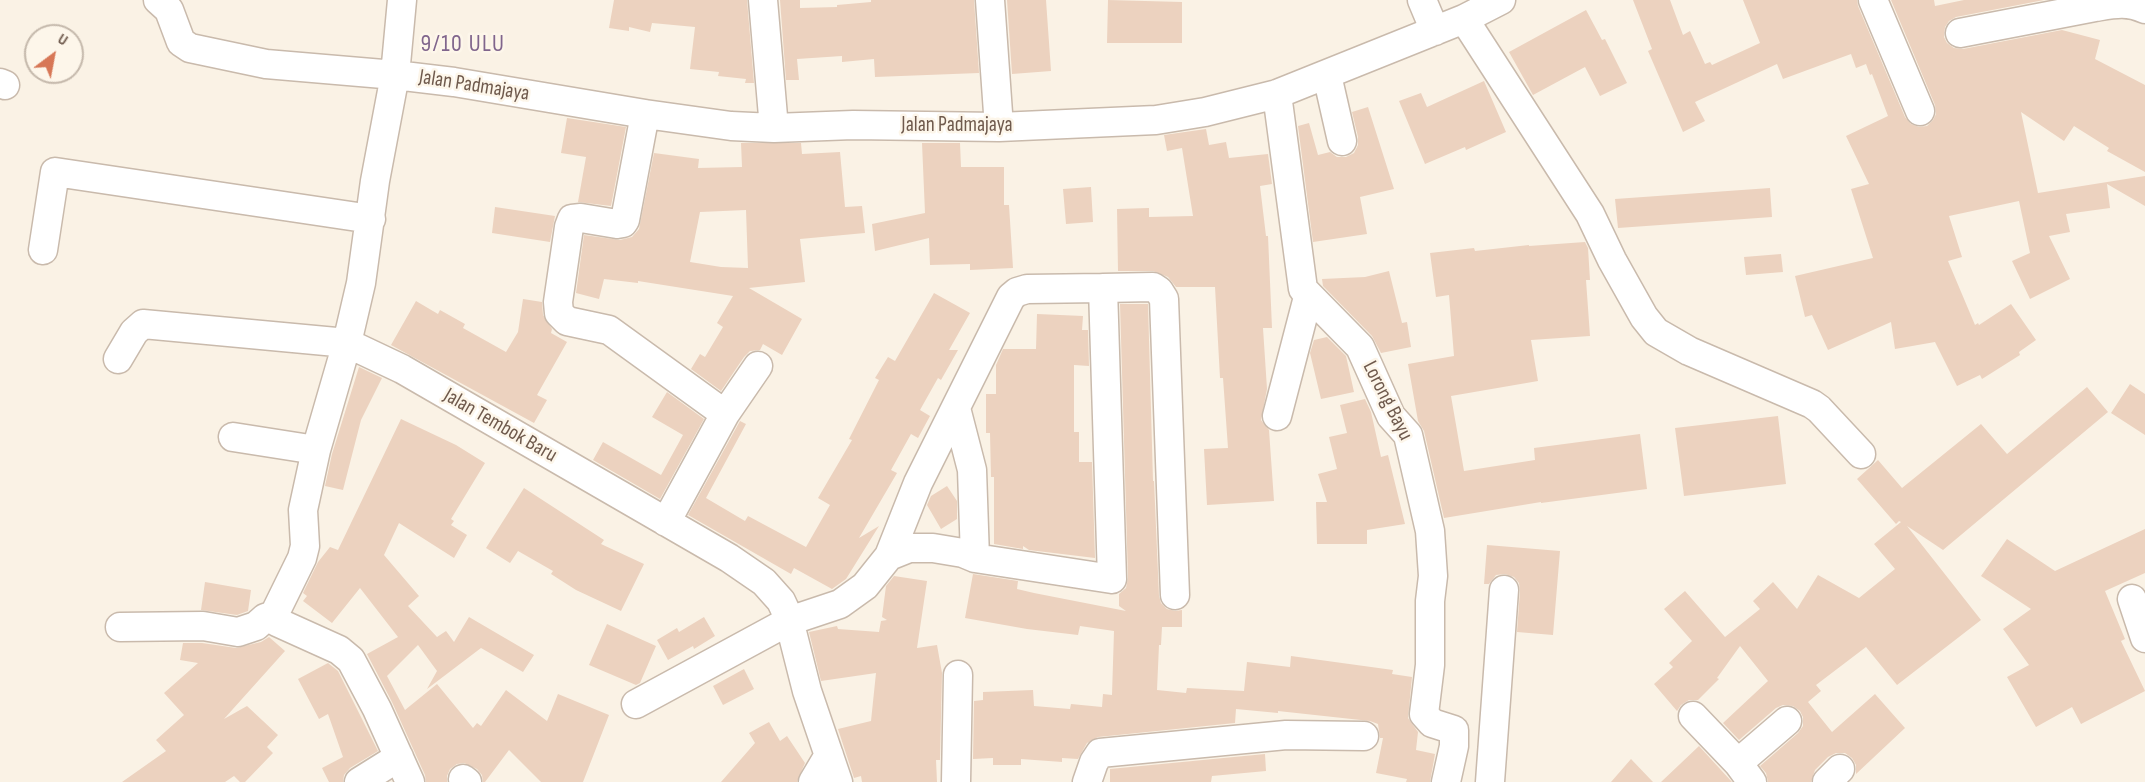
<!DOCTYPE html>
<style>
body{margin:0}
#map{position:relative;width:2145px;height:782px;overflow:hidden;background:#faf2e5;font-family:"Sofia Sans Condensed",sans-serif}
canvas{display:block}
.north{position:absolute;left:24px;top:24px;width:60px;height:60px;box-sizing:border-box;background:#fdf6ea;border:2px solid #c4b8ab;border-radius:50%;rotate:32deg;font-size:16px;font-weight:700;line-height:24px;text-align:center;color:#6f5a4d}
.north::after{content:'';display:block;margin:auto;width:21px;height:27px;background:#d77756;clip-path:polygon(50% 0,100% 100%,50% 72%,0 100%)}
</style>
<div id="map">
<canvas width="2145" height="782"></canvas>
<div class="north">U</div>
</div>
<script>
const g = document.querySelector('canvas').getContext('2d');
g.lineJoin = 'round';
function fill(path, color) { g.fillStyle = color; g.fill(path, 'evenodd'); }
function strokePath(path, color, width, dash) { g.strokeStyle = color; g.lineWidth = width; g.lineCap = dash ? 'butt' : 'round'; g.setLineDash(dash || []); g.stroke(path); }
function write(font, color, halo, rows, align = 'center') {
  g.font = font + ' "Sofia Sans Condensed",sans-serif'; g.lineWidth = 5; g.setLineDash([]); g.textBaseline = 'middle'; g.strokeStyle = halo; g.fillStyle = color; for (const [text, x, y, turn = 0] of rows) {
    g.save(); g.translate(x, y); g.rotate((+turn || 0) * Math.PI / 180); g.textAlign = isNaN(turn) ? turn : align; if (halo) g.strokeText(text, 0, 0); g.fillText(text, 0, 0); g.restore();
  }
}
fill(new Path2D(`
 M614 0H747L754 83H745L746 79 718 76 719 72 690 69 695 27 652 23 650 32 629 27V31L609 28Z
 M780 0H800V8L837 7V5L871 2V0H974L979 73 875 77 874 59 842 62V56L797 59 799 80H786Z
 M1007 0H1046L1051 71 1012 74Z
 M1108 0 1182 2V43H1107Z
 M1633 0H1670L1683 35 1690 31 1705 64 1710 62 1712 65 1760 43 1743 0H1857L1858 6 1905 117 1911 124 1919 127 1927 126 1933 120 1936 114 1935 105 1891 0H1934L1935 6 1964 0H2044L1956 17 1949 21 1945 27 1944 37 1947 43 1954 48 1963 49 2062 30 2100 40 2095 59 2145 85V172L2107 151 2109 148 2074 126 2064 141 2021 112 2038 193 2145 176V206L2107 184 2110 208 2066 214 2070 232 2049 236 2070 279 2030 299 2012 261 2030 253 2019 201 1949 216 1962 257 1948 261 1975 325 1978 323 1979 325 2011 304 2036 340 2019 352 2020 355 1982 379 1980 375 1957 386 1935 342 1895 349 1891 322 1828 350 1812 315 1805 317 1795 276 1873 258 1851 189 1869 184 1846 136 1888 116 1872 74 1870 75 1866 64 1856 68 1851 54 1783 79 1777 64 1695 102 1705 121 1683 132 1648 51 1652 49Z
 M1586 10 1602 40 1605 39 1627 83 1600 96 1585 67 1533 95 1509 52Z
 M1484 81 1506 132 1466 150 1465 147 1425 164 1399 101 1421 93 1427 107Z
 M1368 107 1394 189 1360 197 1367 234 1313 242 1298 126 1309 123 1318 155 1330 152 1337 157H1346L1354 153 1358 145V137L1352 112Z
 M567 118 626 127 611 206 578 202 586 157 561 153Z
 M1206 129 1209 145 1226 142 1229 158 1268 154 1272 184 1260 186 1266 236H1268L1272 328H1263L1267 389 1261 420 1269 430 1274 501 1207 505 1204 449 1228 448 1223 378H1220L1215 287H1176L1168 277 1153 271H1118L1117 209 1149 208V217L1193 216 1182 148 1167 151 1164 135Z
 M741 143H801L802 154 840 152 845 207 862 206 865 233 800 239 805 282 749 288 802 319 782 355 763 344 760 350 750 351 744 357 721 391 691 369 700 354 705 357 723 327 717 323 733 296 638 281V283L604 279 599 299 576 293 584 235 620 240 632 237 639 229 654 153 699 159 698 168 742 167ZM746 210 748 268 721 267 690 262 700 212Z
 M922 143H960L961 167H1004V205H1009L1013 268 970 270V264L930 265 929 238 875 251 872 224 925 213Z
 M1091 187 1093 222 1066 224 1063 189Z
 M1770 188 1772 217 1618 228 1615 199Z
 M495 207 555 216 550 242 492 233Z
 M1585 242 1588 248 1590 280H1586L1590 336 1531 340 1538 381 1451 396 1464 471 1535 460 1534 448 1640 434 1647 489 1541 503V502L1444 518 1424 431 1418 421 1408 364 1454 356 1449 295 1436 297 1430 253 1474 248 1475 251 1529 245V246Z
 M1781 254 1783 272 1746 275 1744 257Z
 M1389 271 1402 323 1407 322 1411 347 1381 353 1372 336 1323 286 1322 279 1365 277Z
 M934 293 970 313 949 350H958L941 380 938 378 920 410 930 416 918 438 911 434 891 470 897 473 859 538 879 526 846 579 832 589 794 568 791 574 688 515 740 421 746 424 706 498 745 521 748 516 806 547 830 505 818 498 852 440 849 439 879 380 875 378 888 357 895 361Z
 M523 299 542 302 543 315 552 329 551 333 567 342 537 395 547 400 534 423 391 345 416 301 438 314 440 310 465 324 463 328 506 352 518 332Z
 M1120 304H1148L1153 481H1154L1159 596 1161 603 1167 609 1175 611 1182 610V627H1162L1161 645H1159L1157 690 1186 693 1187 688 1244 691 1247 662 1290 667 1291 656 1393 670 1392 674 1412 677 1408 718 1418 732 1416 750 1435 754 1430 782H1406L1407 779 1376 773 1383 738H1380L1378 724 1370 721 1278 711V713L1236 709 1235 723 1098 737 1087 743 1078 759 1062 758V762L1021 759V765H993V758L973 759 974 701 983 700V692L1033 690 1034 706 1070 709 1071 704 1102 707 1103 694 1112 695 1114 631 1080 626 1078 635 1027 629 965 618 973 574 1018 581 1017 589 1034 593 1126 611 1119 606V594L1126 588 1128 578Z
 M1037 314 1083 316 1082 330H1088L1089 366 1074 365V432H1079V462H1092L1095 558 1029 550 1023 546V549L994 544V477H991L990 433H986V394H996V365L1003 349H1036Z
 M1327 337 1346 356 1354 392 1321 399 1310 353 1314 340Z
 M359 367 382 378 361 420 343 490 325 486 332 454Z
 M2130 384 2145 394V435L2111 413Z
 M2087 387 2108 412 1943 550 1907 526 1981 620 1897 685 1866 647 1816 685 1821 691 1808 702 1832 732 1875 694 1905 728 1856 774V765L1852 758 1845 753H1836L1828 757 1815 770 1811 782H1768L1766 773 1760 766 1798 733 1803 726V717L1800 711 1793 706 1783 705 1776 708 1739 740 1723 723 1768 681 1740 646 1717 678 1719 679 1698 700H1689L1681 705 1677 711 1654 684 1673 667 1669 663 1692 641 1664 609 1685 591 1725 637 1760 609 1753 601 1773 582 1797 609 1818 575 1859 598 1895 569 1874 544 1901 522 1899 521 1896 524 1857 479 1878 460 1902 488 1981 424 2007 454Z
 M667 392 704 419 660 499 593 460 603 442 661 475 683 435 652 417Z
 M1365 399 1371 412 1381 457 1388 455 1405 524 1367 530V544H1317L1316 502H1327L1318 474 1337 469 1329 437 1347 433 1340 405Z
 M1778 416 1786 484 1684 496 1675 428Z
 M401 419 456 445 485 463 451 519 454 521 451 525 467 535 454 558 399 523 384 555 419 596 408 606 437 637 446 631 454 642 469 617 534 655 523 672 481 648 427 689 437 671 418 645 387 676 405 710 437 684 473 728 477 723 481 726 506 690 547 721 558 694 609 715 583 782H541L509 750 485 782H483L482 775 477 769 464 763 457 764 450 769 447 776V782H426L425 775 392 702 367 654 398 637 360 588 332 623 303 601 307 596 303 593 318 562 330 547 338 550Z
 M947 486 957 501V519L941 529 927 505 931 496Z
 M524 488 604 540 601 544 644 564 621 611 576 590 551 574 553 571 518 551 510 563 486 548Z
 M2145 529V573L2105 591 2125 639 2121 641 2145 691 2081 724 2072 707 2036 727 2007 677 2029 665 2003 629 2031 609 1981 576 2007 539 2055 571Z
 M1487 545 1560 551 1553 635 1517 632 1520 591 1519 583 1514 577 1505 574 1496 575 1489 584H1484Z
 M894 576 927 581 917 648 937 645 942 673 940 760H936L937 782H862L861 776 854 778 838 729 871 721 876 673 821 681 809 632 837 626 838 629 879 632 881 621 887 620 882 617 886 586Z
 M205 582 251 590 248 611 237 615 201 610Z
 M704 617 715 636 694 649 693 646 668 660 657 640 677 628 679 632Z
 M607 624 656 646 640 683 636 685 589 665Z
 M269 637 285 651 224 719 247 706 278 735 267 747 273 753 245 782H240L234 776 225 782H122L166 751 156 740 184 715 164 693 198 663 180 660 183 643H202L236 648 261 642Z
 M328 663 338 671 378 751 350 768 344 775 343 782H329L322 768 343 757 328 714 319 719 298 679Z
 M744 669 754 689 723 705 713 686Z
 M769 722 780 741 787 736 805 763 797 782H721L755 743 749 733Z
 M1699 746 1732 782H1661Z
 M1265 754 1266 771 1212 776 1211 782H1110V769Z
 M1631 759 1653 782H1611Z`), '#ecd2bf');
const minor = new Path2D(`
 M158 0 169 10 181 42 190 48 266 64 395 75 454 82 645 114 731 126 774 128 853 125 999 127 1156 120 1205 112 1277 94 1464 19 1501 0
 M402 0 395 75 375 181 361 283 347 343 402 369 729 558 764 582 781 601 788 616 807 691 838 782
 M763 0 774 128
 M990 0 999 127
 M1422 0 1435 31
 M1873 0 1920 111
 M2095 7C2114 4 2127 1 2145 9
 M1464 19 1590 214 1612 260 1644 317 1656 332 1689 351 1812 404 1819 409 1861 454
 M1960 33 2095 7 2093 0
 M1327 75 1342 141
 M0 83 5 85
 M1277 94 1303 289 1360 347 1391 416 1408 435 1430 531 1433 576 1430 601V665L1424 714 1432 723 1454 730V746L1446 782
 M645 114 625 220 623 223 617 224 581 218 572 219 569 227 558 302 559 313 567 321 609 330 725 414 666 522
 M43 250 55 172 371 219
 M1103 288 1153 287 1159 291 1164 299 1175 595
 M118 359 134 332 143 324 347 343 316 450 303 510 305 546 302 558 274 615 277 622 339 650 351 660 377 709 410 782
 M956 408 972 470 975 558
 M725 414 758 366
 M1277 416 1308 297
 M233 437 316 450
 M2132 599 2145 638
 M120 627 203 626 238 632 256 626 265 618 274 615
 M636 704 789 621 840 604 865 586 889 556 909 548H933L963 553 975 558 1112 579 1103 288 1027 289 1017 292 1011 297 918 483 889 556
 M1693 716 1738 763 1752 782
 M1738 763 1787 721
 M463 779 467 782
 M359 782 399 757
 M813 782 829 755
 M956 782 958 675
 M1087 782 1094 762 1100 753 1286 735 1364 736
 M1490 782 1504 590
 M1827 782 1840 769`);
strokePath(minor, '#c9baac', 31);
strokePath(minor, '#fff', 28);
write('21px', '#6f5a4d', '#fdf6ea', [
 ["Jalan Padmajaya",474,86,9],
 ["Jalan Padmajaya",957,126],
 ["Lorong Bayu",1387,401,63],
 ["Jalan Tembok Baru",500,426,30]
]);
g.letterSpacing = '1.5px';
write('24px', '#80658c', '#fdf6ea', [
 ["9/10 ULU",463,45]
]);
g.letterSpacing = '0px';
</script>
